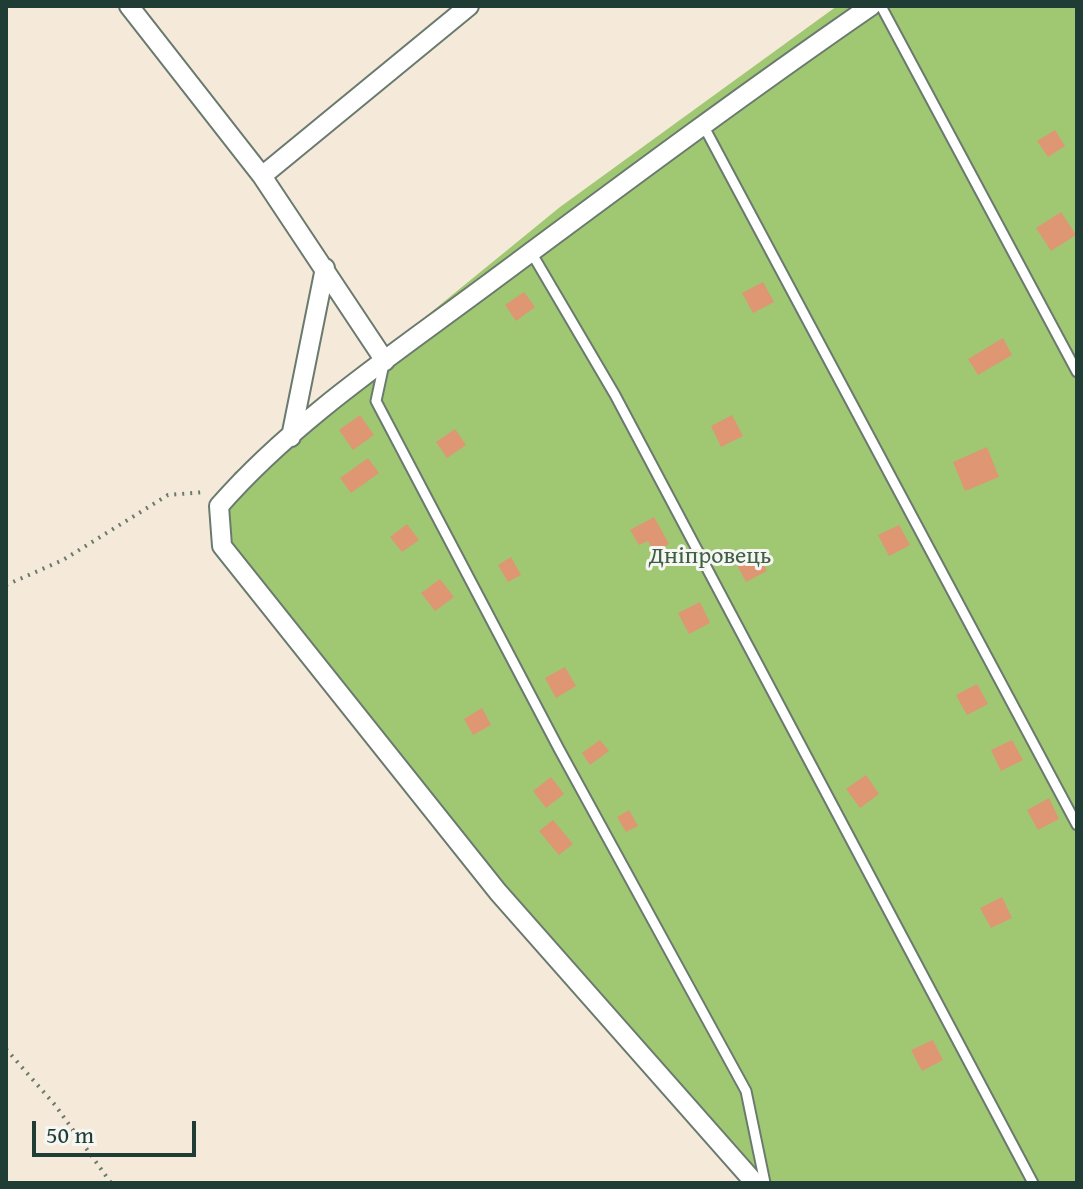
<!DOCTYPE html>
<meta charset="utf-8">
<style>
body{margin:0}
#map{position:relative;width:1083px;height:1189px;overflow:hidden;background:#f5eada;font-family:"Gentium Book Plus",serif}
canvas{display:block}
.frame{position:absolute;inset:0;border:8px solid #1f3d34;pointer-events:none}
.scale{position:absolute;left:32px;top:1121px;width:164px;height:36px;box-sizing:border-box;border:4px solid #1f3d34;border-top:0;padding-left:10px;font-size:24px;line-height:28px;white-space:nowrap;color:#1f3d34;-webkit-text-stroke:6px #f6f6f2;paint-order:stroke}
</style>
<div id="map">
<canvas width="1083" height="1189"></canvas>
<div class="frame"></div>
<div class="scale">50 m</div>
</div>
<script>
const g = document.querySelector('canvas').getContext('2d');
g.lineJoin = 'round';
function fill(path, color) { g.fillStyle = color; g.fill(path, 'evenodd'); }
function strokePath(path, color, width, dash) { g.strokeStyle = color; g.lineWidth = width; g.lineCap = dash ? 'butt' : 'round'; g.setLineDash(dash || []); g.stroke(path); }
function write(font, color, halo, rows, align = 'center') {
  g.font = font + ' "Gentium Book Plus",serif'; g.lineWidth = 6; g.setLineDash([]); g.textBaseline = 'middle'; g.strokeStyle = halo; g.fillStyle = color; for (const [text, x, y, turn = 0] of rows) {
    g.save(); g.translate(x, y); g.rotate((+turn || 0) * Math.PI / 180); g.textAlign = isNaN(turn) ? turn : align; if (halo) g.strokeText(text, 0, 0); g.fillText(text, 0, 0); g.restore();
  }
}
fill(new Path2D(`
 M837 6H1077V1183H769L489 868 221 529 234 473 560 207Z`), '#a0c873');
fill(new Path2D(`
 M1055 130 1065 146 1048 157 1037 141Z
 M1061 212 1076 235 1051 251 1036 228Z
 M763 282 774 302 753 313 742 293Z
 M524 292 535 307 516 321 505 305Z
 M1003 338 1012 355 978 375 968 359Z
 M360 415 374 435 353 450 339 430Z
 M732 415 743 436 721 447 711 426Z
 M455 429 466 445 447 458 436 442Z
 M987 447 999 477 965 491 953 462Z
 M368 458 379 473 351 493 340 478Z
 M654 517 669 544 654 553 648 541 639 545 630 530Z
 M407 524 419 540 402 552 390 537Z
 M899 525 910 545 889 556 878 535Z
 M756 550 767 571 746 582 735 561Z
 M511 557 521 575 508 582 498 565Z
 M440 579 454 597 435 611 421 593Z
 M700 602 710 623 689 634 678 613Z
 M565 667 576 686 556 698 545 678Z
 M977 684 988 704 967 715 956 695Z
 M482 708 491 725 473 735 464 719Z
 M600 740 609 751 590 765 582 753Z
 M1012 740 1023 760 1001 771 991 750Z
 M866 775 879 794 860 808 846 789Z
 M551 777 564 794 546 808 533 791Z
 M1049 798 1059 819 1038 830 1027 810Z
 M629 810 638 826 626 832 617 817Z
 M553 820 573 844 559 855 539 831Z
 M1002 897 1012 918 991 928 980 908Z
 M933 1040 943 1060 922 1071 911 1050Z`), '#de9673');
const lane = new Path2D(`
 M881 6 1077 372
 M702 123 1077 825
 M531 252 615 395 1033 1183
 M384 364 376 401 559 749 746 1091 765 1183`);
const street = new Path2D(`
 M129 6 262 176 385 361
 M262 176 469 6
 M291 437 325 268
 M755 1183 498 892 222 546 219 506C292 422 394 354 484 287 612 192 739 97 871 6`);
strokePath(lane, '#6a7a6e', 13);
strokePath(street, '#6a7a6e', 22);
strokePath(new Path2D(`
 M6 585 63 560 168 495 206 492
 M6 1049 55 1105 111 1183`), '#6a7a6e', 4, [2, 6]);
strokePath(lane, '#fff', 9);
strokePath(street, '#fff', 18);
write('24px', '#3f6044', '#f6f6f2', [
 ["Дніпровець",710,557]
]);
</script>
